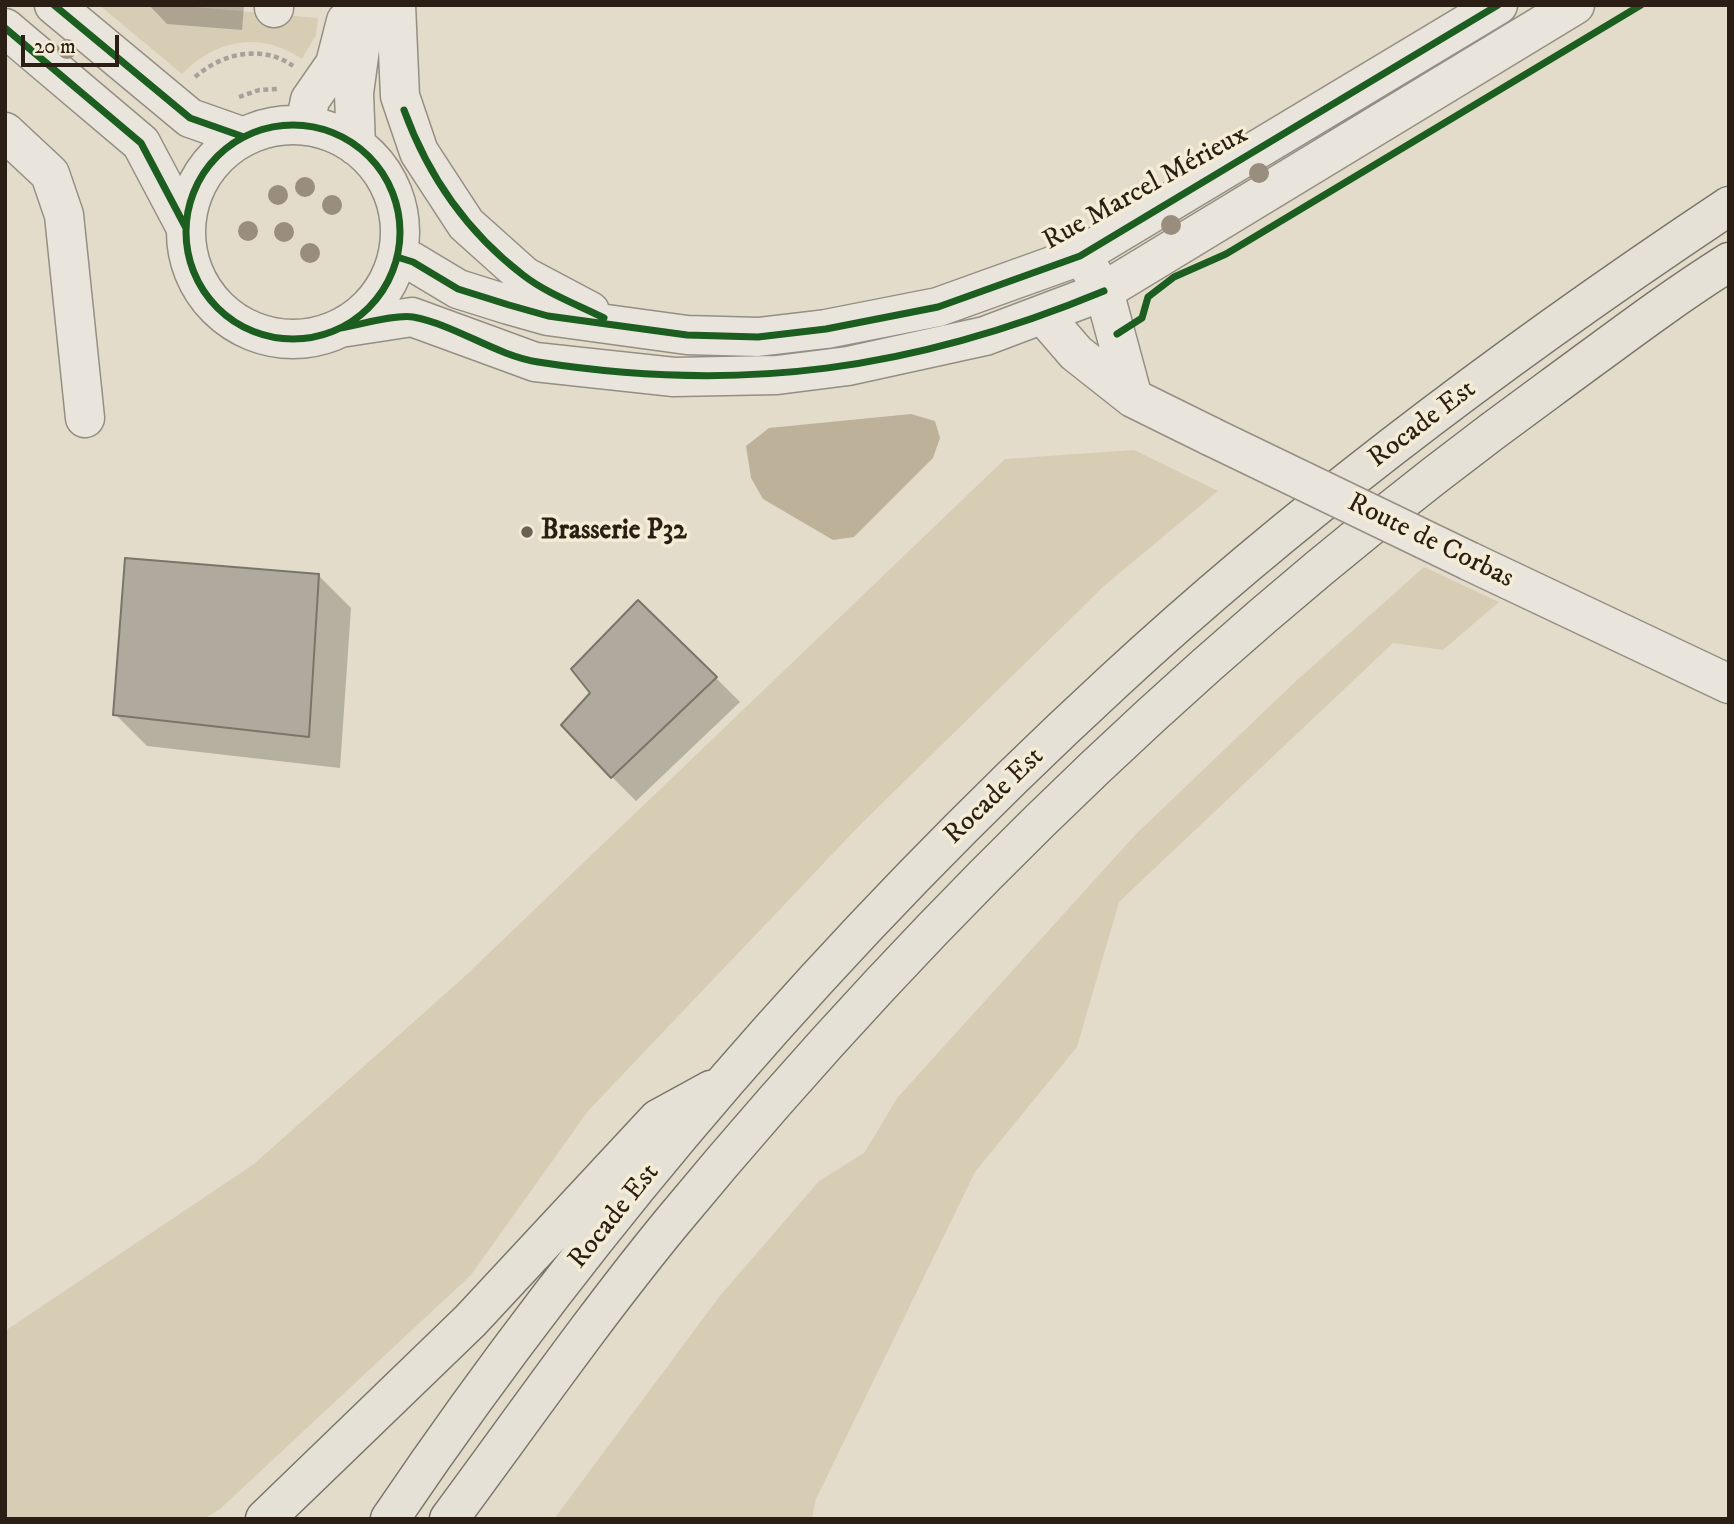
<!DOCTYPE html>
<meta charset="utf-8">
<style>
body{margin:0}
#map{position:relative;width:1734px;height:1524px;overflow:hidden;background:#e4dcca;font-family:"IM FELL DW Pica",serif}
canvas{display:block}
.frame{position:absolute;inset:0;border:7px solid #2b1f15;pointer-events:none}
.scale{position:absolute;left:21px;top:35px;width:98px;height:32px;box-sizing:border-box;border:4px solid #2b1f15;border-top:0;padding-left:9px;font-size:21px;line-height:24px;white-space:nowrap;color:#2b1f15;-webkit-text-stroke:5px #f4ecd5;paint-order:stroke}
</style>
<div id="map">
<canvas width="1734" height="1524"></canvas>
<div class="frame"></div>
<div class="scale">20 m</div>
</div>
<script>
const g = document.querySelector('canvas').getContext('2d');
g.lineJoin = 'round';
function fill(path, color) { g.fillStyle = color; g.fill(path, 'evenodd'); }
function strokePath(path, color, width, dash) { g.strokeStyle = color; g.lineWidth = width; g.lineCap = dash ? 'butt' : 'round'; g.setLineDash(dash || []); g.stroke(path); }
function write(font, color, halo, rows, align = 'center') {
  g.font = font + ' "IM FELL DW Pica",serif'; g.lineWidth = 7; g.setLineDash([]); g.textBaseline = 'middle'; g.strokeStyle = halo; g.fillStyle = color; for (const [text, x, y, turn = 0] of rows) {
    g.save(); g.translate(x, y); g.rotate((+turn || 0) * Math.PI / 180); g.textAlign = isNaN(turn) ? turn : align; if (halo) g.strokeText(text, 0, 0); g.fillText(text, 0, 0); g.restore();
  }
}
fill(new Path2D(`
 M99 5H172L318 18 316 35 302 59C260 31 217 39 182 74Z
 M1134 450 1218 491 1104 586 861 824 588 1111 471 1275 220 1509 204 1519H5V1331L254 1164 463 978 1005 459Z
 M1424 567 1499 602 1443 650 1393 643 1119 902 1077 1047 975 1172 816 1499 812 1519H554L719 1297 819 1181 864 1153 898 1097 1136 834 1296 681Z`), '#d7cdb4');
fill(new Path2D(`
 M911 414 935 421 940 438 933 458 854 537 833 540 763 499 751 478 746 446 769 428Z`), '#bdb19a');
fill(new Path2D(`
 M149 5H244L242 30 167 24Z
 M319 576 351 608 340 768 147 746 115 714Z
 M716 678 740 702 636 801 612 777Z`), '#0003');
const building = new Path2D(`
 M125 558 319 574 309 737 113 715Z
 M638 600 717 677 611 778 561 725 590 693 571 669Z`);
fill(building, '#b0a99d');
strokePath(building, '#7a756a', 2);
const minor = new Path2D(`
 M54 5 190 118 244 137
 M396 5 400 96 419 152 466 224 524 276 590 311
 M274 8V5
 M5 28 141 143 186 228
 M305 125 310 100 335 64 346 21
 M186 232a107 107 0 1 1 214 0a107 107 0 1 1-214 0Z
 M5 132 50 174 64 215 85 418
 M356 146 354 93 366 5
 M397 257 413 262 458 289 509 305 548 316 687 335 758 337 826 329 938 307 1080 256 1498 5
 M1090 269 1104 291 1133 398
 M1044 316 1076 353 1133 398 1212 437
 M340 328 412 317 535 362 674 377 777 375 848 366 985 336 1104 291 1575 5
 M1469 561 1729 684`);
const highway = new Path2D(`
 M265 1519 470 1321 658 1119 711 1090
 M390 1519C597 1213 843 931 1114 681 1304 505 1514 349 1729 206
 M449 1519C523 1419 594 1317 672 1222 930 910 1224 625 1551 388 1610 345 1667 301 1729 262`);
strokePath(minor, '#948e83', 41);
strokePath(highway, '#7a756a', 41);
strokePath(new Path2D(`
 M195 77C222 53 263 44 293 66
 M239 97 259 90 277 89`), '#a6a19a', 4.5, [5, 3.5]);
strokePath(minor, '#e9e5dc', 38);
strokePath(highway, '#e6e1d6', 38);
const minorBridge = new Path2D(`
 M1212 437 1469 561`);
strokePath(minorBridge, '#948e83', 41, []);
strokePath(minorBridge, '#e9e5dc', 38);
strokePath(new Path2D(`
 M54 5 190 118 244 137
 M5 28 141 143 186 228
 M404 110C428 176 467 232 523 275 546 293 578 305 604 318
 M186 232a107 107 0 1 1 214 0a107 107 0 1 1-214 0Z
 M397 257 413 262 458 289 509 305 548 316 687 335 758 337 826 329 938 307 1080 256 1498 5
 M340 328C359 325 396 314 413 317 456 325 495 355 538 362 742 394 914 370 1104 291
 M1117 334 1142 318 1148 297 1174 277 1226 254 1641 5`), '#1b5e20', 7);
g.fillStyle = '#998e7e';
for (const [x, y] of [
 [67,49],
 [1259,173],
 [305,187],
 [278,195],
 [332,205],
 [1171,225],
 [248,231],
 [284,232],
 [310,253]
]) { g.beginPath(); g.arc(x, y, 10, 0, 2 * Math.PI); g.fill(); }
for (const [x, y, r, color] of [
 [527,532,7,"#6c6154"]
]) { const dot = new Path2D(); dot.arc(x, y, r, 0, 2 * Math.PI); g.fillStyle = color; g.fill(dot); strokePath(dot, '#f4ecd5', 2.5); }
write('28px', '#2b1f15', '#f4ecd5', [
 ["Rue Marcel Mérieux",1146,189,-29],
 ["Rocade Est",1423,425,-37],
 ["Route de Corbas",1430,542,26],
 ["Rocade Est",995,797,-44],
 ["Rocade Est",615,1217,-51]
]);
write('bold 28px', '#2b1f15', '#f4ecd5', [
 ["Brasserie P32",541,532]
], 'left');
</script>
